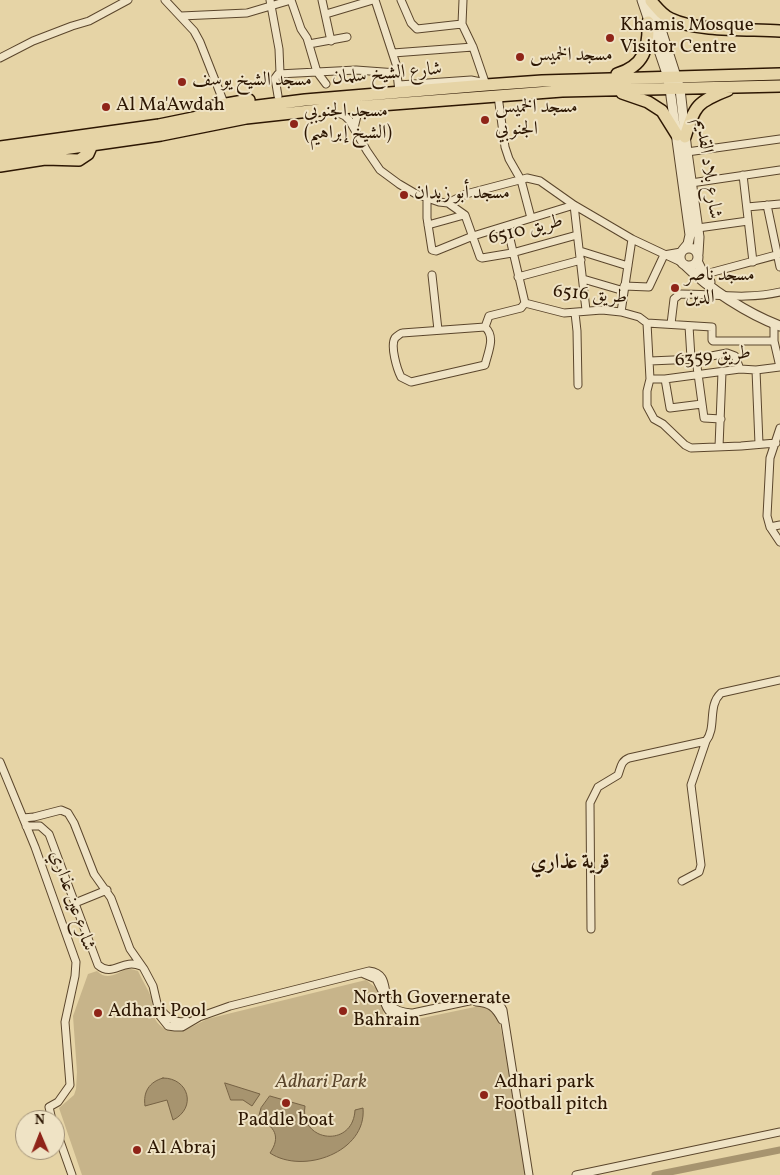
<!DOCTYPE html>
<meta charset="utf-8">
<style>
body{margin:0}
#map{position:relative;width:780px;height:1175px;overflow:hidden;background:#e6d4a6;font-family:Vollkorn,serif}
canvas{display:block}
.north{position:absolute;left:15px;top:1110px;width:50px;height:50px;box-sizing:border-box;background:#efe3c5;border:1px solid #a19177;border-radius:50%;rotate:359deg;font-size:14px;font-weight:700;line-height:20px;text-align:center;color:#2d1703}
.north::after{content:'';display:block;margin:auto;width:18px;height:22px;background:#8f2418;clip-path:polygon(50% 0,100% 100%,50% 72%,0 100%)}
</style>
<div id="map">
<canvas width="780" height="1175"></canvas>
<div class="north">N</div>
</div>
<script>
const g = document.querySelector('canvas').getContext('2d');
g.lineJoin = 'round';
function fill(path, color) { g.fillStyle = color; g.fill(path, 'evenodd'); }
function strokePath(path, color, width, dash) { g.strokeStyle = color; g.lineWidth = width; g.lineCap = dash ? 'butt' : 'round'; g.setLineDash(dash || []); g.stroke(path); }
function write(font, color, halo, rows, align = 'center') {
  g.font = font + ' Vollkorn,Amiri,serif'; g.lineWidth = 4; g.setLineDash([]); g.textBaseline = 'middle'; g.strokeStyle = halo; g.fillStyle = color; for (const [text, x, y, turn = 0] of rows) {
    g.save(); g.translate(x, y); g.rotate((+turn || 0) * Math.PI / 180); g.textAlign = isNaN(turn) ? turn : align; if (halo) g.strokeText(text, 0, 0); g.fillText(text, 0, 0); g.restore();
  }
}
fill(new Path2D(`
 M128 968 138 971C142 980 148 989 152 999 153 1005 152 1013 155 1019 169 1042 191 1027 207 1019L366 980 381 992 384 1019 399 1023 484 1005 499 1019 528 1170 526 1174 523 1175H82L59 1108 74 1095 76 1089 77 1072 73 1016 88 974 97 971C107 981 116 974 128 968Z`), '#c7b48a');
const water = new Path2D(`
 M163 1078C189 1078 197 1108 173 1120L167 1100 145 1106C143 1092 149 1082 163 1078Z
 M225 1083 260 1094 252 1106 243 1100H231Z
 M270 1096 305 1106C299 1142 353 1149 355 1110L363 1108C367 1152 303 1175 270 1153 281 1137 275 1126 258 1119L261 1108Z`);
fill(water, '#a7946f');
strokePath(water, '#766244', 1);
strokePath(new Path2D(`
 M655 1175 780 1150`), '#a7946f', 7);
const minor = new Path2D(`
 M165 0 194 31 200 42 224 103
 M270 0 279 49 280 73
 M322 0 331 41
 M375 0 396 64 399 92
 M401 0 411 23 417 29 462 24
 M463 0 462 24 473 47 486 85
 M326 14 373 0
 M181 16 247 13 291 0 301 29 307 38 317 72 326 84
 M309 44 347 37
 M393 53 473 47
 M0 58 33 41 72 26 89 21 128 0
 M399 85 471 80 481 82
 M278 96 275 78 278 74 356 70 397 73
 M498 96 505 147 509 159 521 180 531 218
 M332 110 345 116 349 120 367 151 380 170 399 184 416 194 439 202 448 203 465 215 480 257 482 258 512 253 577 235
 M354 128 358 112 364 107
 M687 152 780 139
 M743 175 753 262
 M691 183 780 170
 M427 199V218L432 250 436 251 473 236 574 205 586 310
 M448 203 466 194 527 178 540 181 574 205 632 239 681 262
 M767 205 780 267
 M747 207 780 204
 M428 225 464 215
 M507 226 525 303
 M698 228 748 221
 M580 251 628 266
 M664 255 681 252
 M713 272 780 254
 M432 275 438 330
 M518 277 581 260
 M583 279 624 291
 M624 286 649 287 664 255
 M525 303 564 313 602 310 621 312 639 317 647 323 712 327V340L713 341H774
 M621 312 632 239
 M575 313 577 331 578 385
 M647 323 650 379 647 391V406L654 419 663 424 685 445 691 448 741 446 776 443
 M671 324 674 299 680 294C713 294 748 300 780 292
 M774 324V341L780 367
 M689 326 691 358
 M485 327C496 337 488 352 485 365L411 382 401 377C397 369 390 346 395 338 396 337 401 333 402 333L485 327 489 316 521 308 525 303
 M696 359 704 418 721 419
 M650 361 696 359 727 353 735 356 740 369
 M756 370 759 444
 M650 379H665L740 369 756 370 780 367
 M665 379 670 408 702 404
 M780 428 770 458 767 516 770 527 780 542
 M719 447 722 372
 M770 527 780 525
 M0 762 35 847 76 962 75 976 65 1022 70 1085 58 1102 49 1107 52 1120
 M23 818 34 817 61 810 68 813 74 823 94 874 111 898 130 949 144 969 153 986 160 1016 168 1026 175 1027H182L199 1017 230 1006 369 971C399 975 370 1010 411 1013
 M26 826H40L49 834 98 965C113 978 122 958 141 966
 M682 881 699 872 701 865 691 785 706 741
 M75 903 107 890
 M591 929 590 803 598 787 618 775C621 767 621 761 629 758L706 741C717 727 707 706 721 693L780 680
 M364 974 376 979 382 991
 M384 1001C387 1010 390 1015 399 1016L483 998C494 997 498 1001 503 1010L529 1175
 M476 1002C490 1003 495 1007 502 1020
 M158 1007C167 1017 173 1024 187 1021
 M55 1127 72 1175
 M576 1175 780 1132`);
const tertiary = new Path2D(`
 M642 0 666 71 670 89 690 235 688 244 683 250
 M653 5 680 89 687 152 699 237 698 254
 M680 257a9 9 0 1 1 18 0a9 9 0 1 1-18 0Z
 M697 261 703 273 710 282
 M685 265C709 289 748 314 780 326`);
const primary = new Path2D(`
 M651 1C657 8 663 16 671 19 697 32 750 29 780 31
 M617 74C644 66 649 48 648 22
 M622 93 648 102 662 111 677 135
 M204 108 249 100
 M685 137C695 105 697 102 728 90
 M0 147 159 125 242 108 305 100 486 85 542 81 780 74
 M0 158 161 135 246 118 328 109 562 91 780 86
 M0 166 45 159 79 160 88 154 92 145`);
strokePath(minor, '#5b462c', 9);
strokePath(tertiary, '#5b462c', 11);
strokePath(primary, '#2d1703', 14);
strokePath(minor, '#efe3c5', 7);
strokePath(tertiary, '#efe3c5', 9);
strokePath(primary, '#e6d4a6', 11);
for (const [x, y, r, color] of [
 [610,38,5,"#8f2418"],
 [520,57,5,"#8f2418"],
 [182,82,5,"#8f2418"],
 [106,107,5,"#8f2418"],
 [485,120,5,"#8f2418"],
 [294,124,5,"#8f2418"],
 [404,195,5,"#8f2418"],
 [675,288,5,"#8f2418"],
 [343,1011,5,"#8f2418"],
 [98,1013,5,"#8f2418"],
 [484,1095,5,"#8f2418"],
 [286,1103,5,"#8f2418"],
 [137,1150,5,"#8f2418"]
]) { const dot = new Path2D(); dot.arc(x, y, r, 0, 2 * Math.PI); g.fillStyle = color; g.fill(dot); strokePath(dot, '#efe3c5', 2); }
write('19px', '#2d1703', '#efe3c5', [
 ["Khamis Mosque",620,27],
 ["Visitor Centre",620,49],
 ["مسجد الخميس",530,57],
 ["مسجد الشيخ يوسف",192,82],
 ["Al Ma'Awdah",116,107],
 ["مسجد الخميس",495,109],
 ["الجنوبي",495,131],
 ["مسجد الجنوبي",304,113],
 ["(الشيخ إبراهيم)",304,135],
 ["مسجد أبو زيدان",414,195],
 ["مسجد ناصر",685,277],
 ["الدين",685,299],
 ["North Governerate",353,1000],
 ["Bahrain",353,1022],
 ["Adhari Pool",108,1013],
 ["Adhari park",494,1084],
 ["Football pitch",494,1106],
 ["Paddle boat",286,1122,"center"],
 ["Al Abraj",147,1150]
], 'left');
write('19px', '#2d1703', '#efe3c5', [
 ["شارع الشيخ سلمان",387,75,-5],
 ["شارع بلاد القديم",707,169,82],
 ["طريق 6510",526,231,-14],
 ["طريق 6516",590,296,5],
 ["طريق 6359",713,358,-6],
 ["شارع عين عذاري",71,901,71]
]);
write('italic 19px', '#5b462c', '#efe3c5', [
 ["Adhari Park",321,1084]
]);
write('bold 21px', '#2d1703', '#efe3c5', [
 ["قرية عذاري",570,864]
]);
</script>
